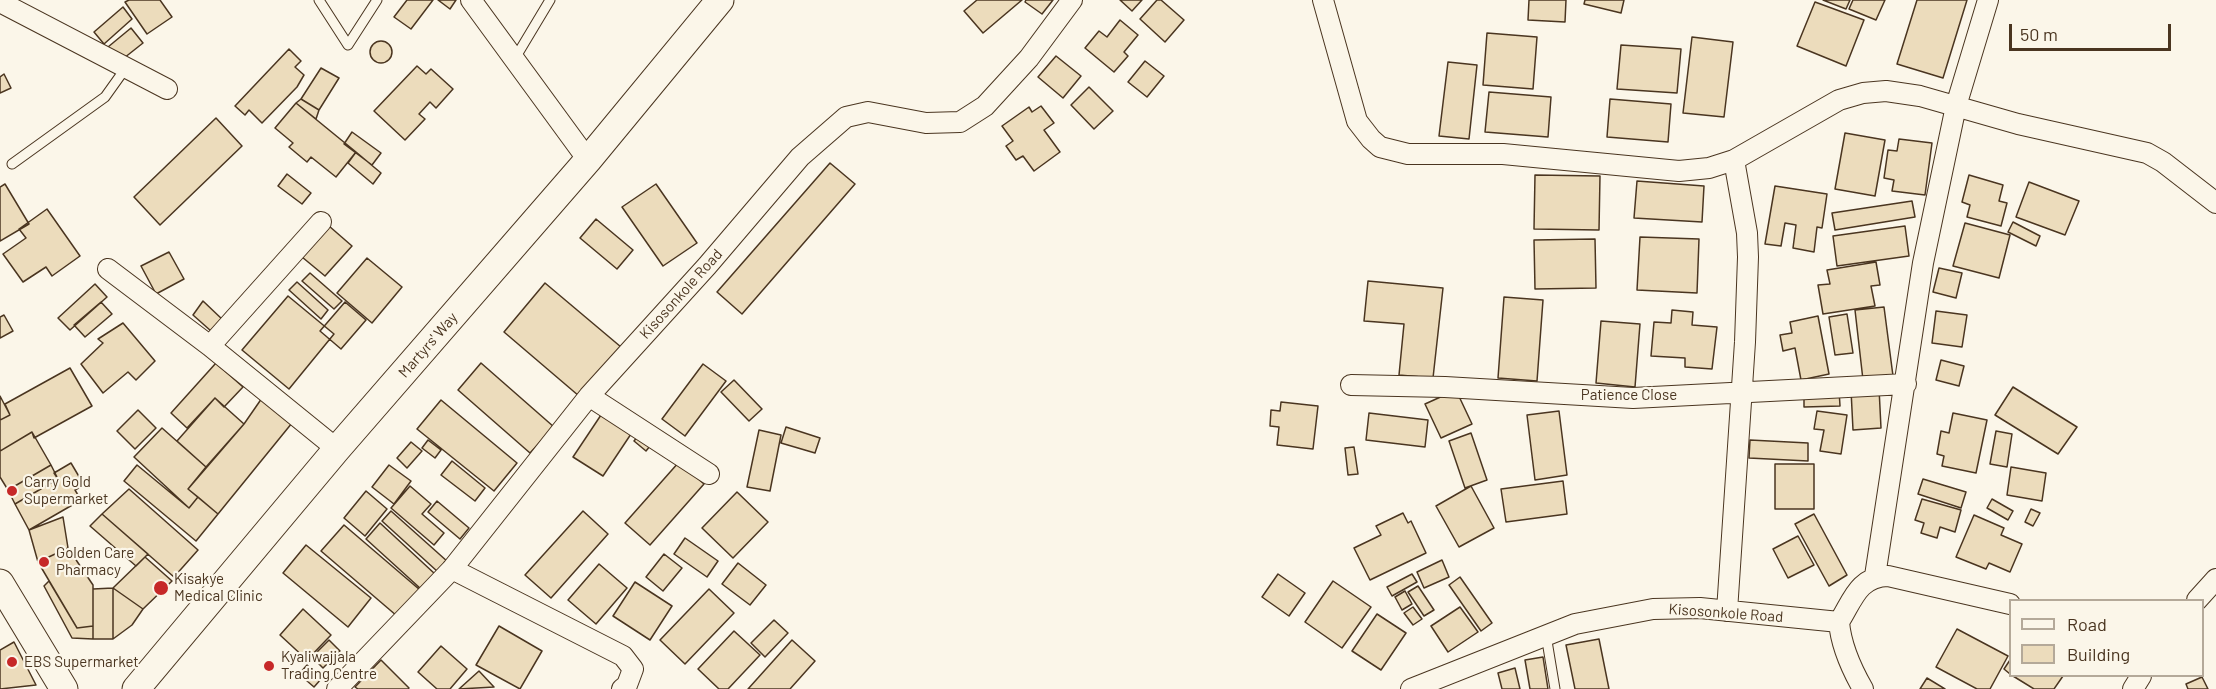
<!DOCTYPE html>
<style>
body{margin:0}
#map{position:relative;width:2216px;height:689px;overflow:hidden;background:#fbf6e9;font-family:Barlow,sans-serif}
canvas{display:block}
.legend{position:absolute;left:2009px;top:599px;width:195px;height:78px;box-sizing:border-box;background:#fbf6e9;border:2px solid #b4a999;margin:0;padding:8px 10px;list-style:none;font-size:18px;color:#4a3520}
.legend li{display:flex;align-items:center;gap:12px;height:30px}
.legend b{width:30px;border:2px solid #b4a999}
.scale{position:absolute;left:2009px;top:24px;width:162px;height:27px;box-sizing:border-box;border:3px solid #4a3520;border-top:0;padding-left:8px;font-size:18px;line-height:21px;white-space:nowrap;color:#4a3520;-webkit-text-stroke:4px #fbf6e9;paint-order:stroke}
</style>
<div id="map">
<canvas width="2216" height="689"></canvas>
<ul class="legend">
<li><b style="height:8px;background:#fbf6e9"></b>Road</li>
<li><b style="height:16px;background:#ecdcbc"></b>Building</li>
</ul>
<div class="scale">50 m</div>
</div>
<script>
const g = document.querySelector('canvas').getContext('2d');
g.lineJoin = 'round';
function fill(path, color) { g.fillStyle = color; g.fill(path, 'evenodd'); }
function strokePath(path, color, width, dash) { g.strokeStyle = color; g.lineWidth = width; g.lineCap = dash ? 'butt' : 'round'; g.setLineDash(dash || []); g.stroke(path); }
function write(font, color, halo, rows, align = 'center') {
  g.font = font + ' Barlow,sans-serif'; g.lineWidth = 4.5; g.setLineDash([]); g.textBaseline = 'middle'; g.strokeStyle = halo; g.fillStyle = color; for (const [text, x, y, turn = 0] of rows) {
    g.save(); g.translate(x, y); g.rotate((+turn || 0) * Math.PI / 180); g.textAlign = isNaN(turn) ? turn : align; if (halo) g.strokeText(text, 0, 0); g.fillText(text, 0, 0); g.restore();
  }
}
const building = new Path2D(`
 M129 0H160L172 17 147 34 125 2Z
 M407 0H433L411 29 394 17Z
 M438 0H456L450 9Z
 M977 0H1022L983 33 964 11Z
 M1026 0H1053L1042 14 1025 2Z
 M1120 0H1142L1132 11Z
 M1157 0H1161L1184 20 1165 42 1140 19Z
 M1529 0H1566L1565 22 1528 20Z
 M1585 0H1624L1621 13 1584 4Z
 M1823 0H1850L1846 9Z
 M1853 0H1885L1876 20 1849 9Z
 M1917 0H1967L1943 78 1897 64Z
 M1815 2 1864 20 1846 66 1797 46Z
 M123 7 132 19 104 44 94 32Z
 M1120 20 1138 35 1124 52 1128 56 1114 72 1085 48 1099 31 1107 37Z
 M131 28 143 43 119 62 108 47Z
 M1487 33 1537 37 1533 89 1483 85Z
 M1692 37 1733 42 1724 117 1683 113Z
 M370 52a11 11 0 1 1 22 0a11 11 0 1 1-22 0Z
 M1621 45 1681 49 1677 93 1617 89Z
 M289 49 301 61 295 67 304 75 297 87 262 123 249 110 245 115 235 106Z
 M1056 56 1081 76 1063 98 1038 77Z
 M1145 61 1164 76 1147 97 1128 82Z
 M1448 62 1477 65 1469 139 1439 136Z
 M417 66 426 74 431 69 453 89 436 108 430 102 419 114 425 119 405 140 374 111Z
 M321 68 339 78 319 110 301 99Z
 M4 74 11 88 0 93V77Z
 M1089 87 1113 111 1094 129 1071 105Z
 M1489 92 1551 97 1548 137 1485 132Z
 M301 99 319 110 316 119 296 103Z
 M1610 99 1671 104 1668 142 1607 137Z
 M296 103 356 152 336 177 311 157 307 162 289 147 293 143 275 128Z
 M1041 106 1054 123 1044 130 1060 152 1034 171 1023 156 1016 160 1006 146 1013 141 1002 126 1029 107 1032 112Z
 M216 118 242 146 160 225 134 197Z
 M352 132 381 153 372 165 344 144Z
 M1845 133 1885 140 1875 196 1835 189Z
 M1899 139 1932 143 1925 195 1892 191 1894 180 1884 178 1888 150 1897 151Z
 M356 152 381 173 373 184 348 163Z
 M830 163 855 184 742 314 717 292Z
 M287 174 311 193 302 204 278 186Z
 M1535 175 1600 176 1599 230 1534 229Z
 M1969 175 2003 185 1999 201 2007 203 2001 226 1967 217 1970 205 1962 202Z
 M1637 181 1704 186 1702 222 1634 218Z
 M2029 182 2079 201 2065 235 2016 217Z
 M5 184 29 224 0 241V187Z
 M656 184 697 243 663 266 622 207Z
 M1775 186 1827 194 1822 228 1817 227 1814 252 1793 248 1796 225 1785 223 1781 246 1765 244Z
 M1912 201 1915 217 1835 230 1832 213Z
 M47 209 80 256 52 276 46 267 23 282 3 254 26 238 19 229Z
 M596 219 633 250 617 269 580 238Z
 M2013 222 2040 236 2036 246 2008 232Z
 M1965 223 2010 235 1999 278 1953 266Z
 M329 226 352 246 325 276 302 257Z
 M1905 226 1909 256 1837 266 1833 236Z
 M1640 237 1699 239 1697 293 1637 290Z
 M1595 239 1596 288 1535 289 1534 240Z
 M169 252 184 279 156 294 141 266Z
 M367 258 402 287 372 323 337 293Z
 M1876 262 1880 285 1871 286 1875 306 1823 314 1818 285 1830 284 1827 270Z
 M1939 268 1962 273 1956 298 1933 292Z
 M310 273 342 301 334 309 302 281Z
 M1368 281 1443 288 1433 378 1399 375 1404 324 1364 321Z
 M297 282 328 310 321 319 289 290Z
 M545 283 621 347 579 396 504 332Z
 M95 284 107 297 70 330 58 318Z
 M288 296 334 334 289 389 242 350Z
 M1504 297 1543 300 1537 381 1498 378Z
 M203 301 224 321 211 331 193 315Z
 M101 302 112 314 85 337 74 325Z
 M345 302 366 320 341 349 320 331Z
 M1884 307 1893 376 1863 380 1855 310Z
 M1672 310 1693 312 1692 325 1717 327 1712 369 1685 367V358L1651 356 1654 322 1671 323Z
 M1936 311 1967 315 1962 347 1932 343Z
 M1847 314 1853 353 1835 355 1829 317Z
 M4 315 13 331 0 338V317Z
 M1818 316 1829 374 1801 380 1795 348 1783 351 1780 335 1792 333 1790 322Z
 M1601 321 1640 324 1635 387 1596 383Z
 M123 323 155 361 136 380 128 372 103 393 81 364 103 343 98 339Z
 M1941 360 1964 366 1959 386 1936 380Z
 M216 363 243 387 224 407 215 398 187 428 171 413Z
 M481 363 554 427 530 453 458 390Z
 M703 364 726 381 685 436 662 419Z
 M70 368 92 406 34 438 32 432 0 451V420L10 415 5 404Z
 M734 380 762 409 749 421 721 392Z
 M2013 387 2077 427 2058 454 1995 415Z
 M1879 388 1881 428 1853 430 1851 390Z
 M1456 390 1472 424 1441 438 1425 404Z
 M1839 390 1840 406 1804 407V391Z
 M0 396 10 415 0 420Z
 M215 398 244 424 206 467 177 441Z
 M262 398 292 423 218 514 188 489 244 424Z
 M441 400 517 463 494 491 417 429Z
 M1281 402 1318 406 1313 449 1277 445 1279 427 1270 426 1271 410 1280 411Z
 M138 410 156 428 135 449 117 431Z
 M1559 411 1567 475 1535 480 1527 415Z
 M1817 411 1847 415 1841 454 1820 451 1824 430 1814 429Z
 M1369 413 1428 420 1425 447 1366 440Z
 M1953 413 1987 420 1976 473 1942 466 1944 456 1937 454 1941 431 1949 433Z
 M601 415 631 434 603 476 573 457Z
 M786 427 820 438 815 453 781 443Z
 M162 428 206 467 188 489 198 497 189 508 134 457Z
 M759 430 781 435 770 491 747 487Z
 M642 431 654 441 646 451 634 441Z
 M1996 431 2012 434 2007 467 1990 464Z
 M32 432 51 465 8 490 0 477V451Z
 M1471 433 1487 480 1465 488 1449 441Z
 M428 440 441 450 435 458 422 448Z
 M1750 440 1808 443V461L1749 458Z
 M411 442 422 451 407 468 397 458Z
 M1354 447 1358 474 1348 475 1345 448Z
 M452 461 485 488 475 501 441 475Z
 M679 462 704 484 650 545 625 523Z
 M71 463 84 485 75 490 81 500 29 530 15 504 58 479 54 473Z
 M1775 464H1814V509H1775Z
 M51 465 58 479 15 504 8 490Z
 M137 465 189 508 198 497 218 514 196 541 124 481Z
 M389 465 411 481 394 504 372 487Z
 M2011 467 2046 473 2042 501 2007 495Z
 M1923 479 1966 492 1961 508 1918 494Z
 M1563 481 1567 514 1506 522 1501 489Z
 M410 486 431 504 422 514 444 533 434 545 391 508Z
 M1471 486 1494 528 1459 547 1436 506Z
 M129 489 198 550 174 577 102 514Z
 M366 491 387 509 365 536 344 518Z
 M737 492 768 522 733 558 702 528Z
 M1922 499 1961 510 1955 532 1940 527 1937 538 1921 533 1924 523 1915 520Z
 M1992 499 2013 511 2008 520 1987 508Z
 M437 501 469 528 460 539 428 512Z
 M2031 509 2040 513 2033 526 2025 522Z
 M391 511 448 562 438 572 382 521Z
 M583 511 608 534 551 598 525 575Z
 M1403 513 1408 523 1411 521 1426 553 1370 580 1354 548 1381 535 1376 526Z
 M102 514 148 554 136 566 90 526Z
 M1814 514 1847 575 1829 586 1795 524Z
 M1974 515 2004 528 2001 535 2022 544 2010 572 1989 563 1986 569 1956 557Z
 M63 517 68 548 38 562 29 530Z
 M380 523 435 574 421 589 366 539Z
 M344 525 420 590 397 616 321 551Z
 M1798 536 1814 565 1788 578 1773 549Z
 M685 538 718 561 707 577 674 554Z
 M306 545 371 598 348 627 283 573Z
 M68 548 93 585V626L77 628 38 562Z
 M664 554 682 568 663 591 646 577Z
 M145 557 172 581 143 609 113 588Z
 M1442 560 1449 577 1424 588 1417 572Z
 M738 563 766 585 750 605 722 584Z
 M599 564 627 588 596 624 568 600Z
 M1278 574 1305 593 1289 616 1262 597Z
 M1412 574 1417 582 1392 596 1387 587Z
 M1460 577 1492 623 1481 631 1449 585Z
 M49 581 77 628 93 626V639L72 638 44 586Z
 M1333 581 1371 607 1342 648 1305 622Z
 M635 582 672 606 650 640 613 616Z
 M1418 586 1434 610 1424 616 1408 592Z
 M113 588 143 609 132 625 113 639Z
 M113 588V639H93V589Z
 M709 589 734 613 685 664 660 640Z
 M1405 591 1412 604 1402 610 1395 597Z
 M1413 607 1422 619 1413 625 1404 613Z
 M1460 607 1478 632 1448 652 1431 626Z
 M303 609 331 635 307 660 280 635Z
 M1377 614 1406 633 1381 670 1352 651Z
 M774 620 788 633 765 657 751 643Z
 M499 626 542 651 520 689 476 665Z
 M1957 629 2008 656 1990 689H1977L1936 667Z
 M734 631 760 655 728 689H719L698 669Z
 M1599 639 1609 689H1575L1566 645Z
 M329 640 340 651 323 668 312 657Z
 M792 640 815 661 790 689H748Z
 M14 642 36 685 0 689V650Z
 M441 646 467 669 450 689H437L418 672Z
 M1543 657 1548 689H1530L1525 660Z
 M381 660 409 688 408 689H358L355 687Z
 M2010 660V674L2004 669Z
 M307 665 322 678 314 687 299 674Z
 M1515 668 1520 689H1502L1498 673Z
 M479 671 494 687 459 689Z
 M2013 676H2063L2054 689H2034Z
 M2202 677 2208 689H2188L2186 684Z
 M1927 678 1945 689H1920Z`);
fill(building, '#ecdcbc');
strokePath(building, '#4a3520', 1.5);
const lane = new Path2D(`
 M319 0 348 45 377 0
 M514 60 550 0
 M12 164 105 97 125 69
 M1546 635 1555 689`);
const street = new Path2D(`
 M471 0 588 160
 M1323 0 1357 121 1371 139 1380 147 1408 154H1503L1679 171 1709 168 1734 160 1839 100 1863 93 1886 91 1920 96 2018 124 2147 153 2163 162 2216 203
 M0 2 167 89
 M108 269 210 346 337 449
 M210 346 321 222
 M1351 385 1445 387 1633 398 1906 384
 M589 396 709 474
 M452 569 623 656 633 669 627 685 622 689
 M1875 576 1923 263 1956 106 1988 0
 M2197 600 2216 579
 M1727 611 1745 342 1748 257 1747 233 1734 160
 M1839 622C1853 600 1858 577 1888 576L2010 604
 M337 689 452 569 589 396 707 266 800 157 846 117 868 112 926 123 960 122 985 106 1029 58 1072 0
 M1411 689 1575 624 1653 609 1700 608 1839 622C1841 646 1851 668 1863 689
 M2133 689 2141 676`);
const secondary = new Path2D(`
 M0 583 64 689
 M136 689 337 449 588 160 720 0`);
strokePath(lane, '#4a3520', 11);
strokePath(street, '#4a3520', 22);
strokePath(secondary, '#4a3520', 29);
strokePath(lane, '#fbf6e9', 9);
strokePath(street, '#fbf6e9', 20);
strokePath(secondary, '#fbf6e9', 27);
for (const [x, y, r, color] of [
 [12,491,6,"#c62828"],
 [44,562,6,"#c62828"],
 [161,588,8,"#c62828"],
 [12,662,6,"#c62828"],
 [269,666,6,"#c62828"]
]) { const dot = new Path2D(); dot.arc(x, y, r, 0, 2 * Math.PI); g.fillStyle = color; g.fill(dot); strokePath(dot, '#fbf6e9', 2); }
write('15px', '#4a3520', '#fbf6e9', [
 ["Kisosonkole Road",681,294,-48],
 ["Martyrs' Way",428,345,-49],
 ["Patience Close",1629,395],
 ["Kisosonkole Road",1726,613,4]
]);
write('15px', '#4a3520', '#fbf6e9', [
 ["Carry Gold",24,482],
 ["Supermarket",24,499],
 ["Golden Care",56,553],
 ["Pharmacy",56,570],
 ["Kisakye",174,579],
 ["Medical Clinic",174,596],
 ["Kyaliwajjala",281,657],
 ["Trading Centre",281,674],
 ["EBS Supermarket",24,662]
], 'left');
</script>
